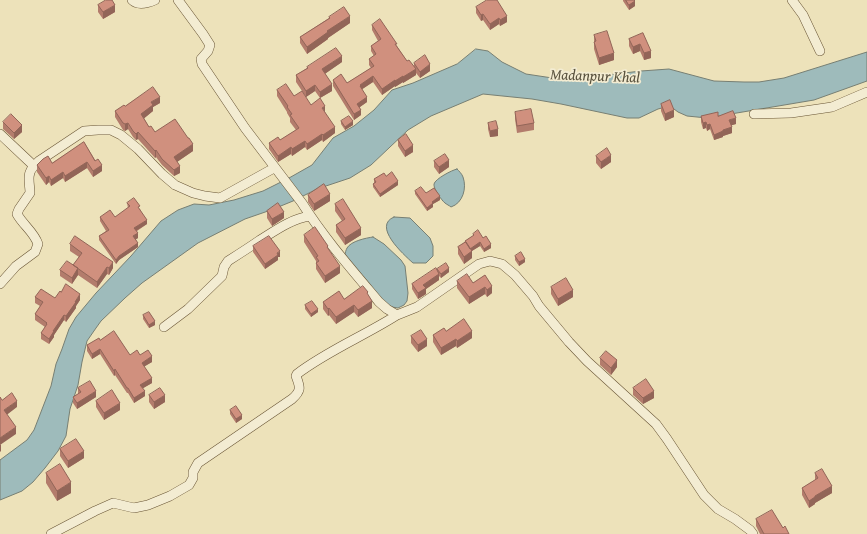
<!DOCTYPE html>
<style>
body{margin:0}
canvas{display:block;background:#ede2ba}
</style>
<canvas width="867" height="534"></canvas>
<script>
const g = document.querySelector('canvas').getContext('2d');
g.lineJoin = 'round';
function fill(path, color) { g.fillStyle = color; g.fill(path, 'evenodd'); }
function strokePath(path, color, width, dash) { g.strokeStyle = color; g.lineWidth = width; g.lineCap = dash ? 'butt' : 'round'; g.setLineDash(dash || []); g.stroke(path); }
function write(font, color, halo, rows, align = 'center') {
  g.font = font + ' "Gentium Book Plus",serif'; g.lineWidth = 3.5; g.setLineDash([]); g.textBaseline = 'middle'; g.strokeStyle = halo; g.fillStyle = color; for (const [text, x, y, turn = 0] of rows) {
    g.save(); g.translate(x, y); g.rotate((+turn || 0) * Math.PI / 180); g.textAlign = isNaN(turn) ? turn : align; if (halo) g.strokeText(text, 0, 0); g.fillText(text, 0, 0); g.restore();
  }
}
const water = new Path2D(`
 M476 49 488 51 502 62 526 74 559 79 590 77 641 71 669 69 714 81 744 82H759L784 78 867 52V81L814 100 707 118 687 116 678 112 670 106 658 109 639 118H627L561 104 532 99 483 94 431 116 408 130 371 165 350 178 317 189 293 201 271 210 245 219 198 243 142 283 125 298 101 321 96 328 87 341 82 362 78 385 70 409 66 436 58 451 45 468 33 482 22 491 0 500V460L27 440 34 430 51 386 56 364 62 349 69 329 76 317 96 293 131 256 161 221 178 210 194 204 209 205 234 200 263 191 289 178 312 165 333 138 354 126 374 110 392 90 413 83 457 64Z
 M457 169C459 171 462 174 463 177 467 188 463 203 451 207 450 206 446 204 445 203 442 201 433 188 434 184 435 179 452 170 457 169Z
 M394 217 410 218 430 238 433 246V256L426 263H413C403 254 372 226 394 217Z
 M373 237 384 244 401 260 405 266 408 293 407 301 404 305 398 308 386 306 345 255C345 253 346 250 347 248 351 241 366 238 373 237Z`);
fill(water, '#9ebbbb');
strokePath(water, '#777f73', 1);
const street = new Path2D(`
 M132 0C138 6 148 3 155 0
 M792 0 803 15 820 51
 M754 114 791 113 832 107 867 92
 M0 134 34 166C26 174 30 184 30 193L19 209 17 214C23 225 34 232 38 244L35 252 16 266 0 284
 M34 166 39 161 84 131 98 130H111L121 135 138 149 162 174 175 185 193 193 205 196 220 198 274 168
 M397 315 417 307 479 264 490 261 502 264 515 275 533 296 539 306 569 342 587 361 656 424 667 439 704 495 718 509 735 519 750 530 753 534
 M164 327 188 309 222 276 224 267 228 261C239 254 250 247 260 240 276 230 291 219 310 216
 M51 534 95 511 113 503 134 508 148 505 170 496 189 485 193 478V472L198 463 292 399C302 390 300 387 296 376L297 374C327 351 364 336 397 315L387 309 379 302C352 270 324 238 302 203L245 128 202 64 201 59 208 51 210 45 203 34 178 0`);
strokePath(street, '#685434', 10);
strokePath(street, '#f3ecd2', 9);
fill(new Path2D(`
 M623 0H635V6L629 10 623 1Z
 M98 5 115 12 103 19 98 12Z
 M476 7 507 22 500 26 499 24 490 30 483 20 481 21 476 13Z
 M329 17 350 23 328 38V39L307 54 300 43V37L329 18Z
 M372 25 397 46 407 61 414 66V63L430 71 420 78 416 73V75L403 83V82L395 87V86L382 95 373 82 362 89 367 102 360 107 361 115 354 120 333 86V80L347 83 371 68 369 65V59L374 56 371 51V46L378 41 372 30Z
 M643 33 651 58 644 60 640 51 633 54 629 46V39Z
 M594 35 614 60 599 65 594 49Z
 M342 62 324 74 332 91 320 98 315 91 306 97 296 82V75L307 68V67Z
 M277 90 294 96 325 112 335 133 323 142 322 140 307 150 305 147 292 156 291 154 278 162 269 149V143L280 140 296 130 290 122V118L287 113V112L277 96Z
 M160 103 153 107V111L144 118 149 127 155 132 193 151 177 162 180 173 174 176 162 165 156 157 155 158 138 139 136 140 133 137 128 129 125 131 123 130 115 117V111L125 106Z
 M661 104 674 117 665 121 661 111Z
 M515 112 534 123V130L517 133 515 119Z
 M701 116H718L736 124 731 125 732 133 723 136V137L714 140 710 129 707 131 706 128 703 129 701 122Z
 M341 121 353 125 345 130 341 124Z
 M3 122 22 132 14 139 3 129Z
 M488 123 498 136 490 137 488 129Z
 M398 140 413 152 405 157 398 146Z
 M84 142 102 171 93 177 87 168 65 182 63 178 51 186 49 182 46 185 37 172V165L52 163Z
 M596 156 611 162 601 169 596 163Z
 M434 161 449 167 439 174 434 167Z
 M374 179 398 185 380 197 373 187V184L374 183Z
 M415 191 426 193 440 200 433 204V207L427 211 415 194Z
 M308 195 330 201 314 211 308 202Z
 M127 203 140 209 147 224 137 231 138 238 136 239 138 247 119 260 116 264 99 240V236L106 231 100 221V217H115L128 208Z
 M335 204 361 235 345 245 336 232V225L342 221 335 211Z
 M267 211 284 218 272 226 267 218Z
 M473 234 483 238 491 248 484 252 480 246 472 251V258L464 264 458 254V247L465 242V241L473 236Z
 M304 235 340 273 325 283 316 269V261L304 242Z
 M70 244 113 268 109 275 107 274 97 288 78 275 72 284 60 276V270L73 265 79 257 70 251Z
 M253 246 280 257H278V260L265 269 253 252Z
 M515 256 525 262 519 266 515 260Z
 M437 269 449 272 441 278 439 276V280L426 289V294L418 299 412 289V284L437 270Z
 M485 275 492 293 487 297 485 294 469 304 457 288V281L473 283Z
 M551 287 573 297 558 306 551 294Z
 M368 295 372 308 358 317 354 312 336 324 329 315 328 316 323 309V302Z
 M35 297 80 300 76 306V308L66 322 64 320 54 335V337L49 344 41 339V333L45 327 35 320V314L40 306 35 303Z
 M305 305 318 312 311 317 305 309Z
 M143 315 155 325 149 328 143 319Z
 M446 331 472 338 457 348 456 346 441 355 433 342V335Z
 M411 336 427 346 418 352 411 343Z
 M100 340 130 355H140L152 362 144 366 152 383 143 388 145 396 134 403 128 393H127L115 375 114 376 100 354 92 359 87 351V345Z
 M600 358 617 367 611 375 600 365Z
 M78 388 96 397 77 409 73 403V397L78 394Z
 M633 388 654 398 643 404 633 395Z
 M149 395 165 402 154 409 149 402Z
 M96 401 120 410 104 420 96 407Z
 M230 410 242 419 236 423 230 414Z
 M60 449 84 458 68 468 60 456Z
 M46 473 71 493 57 501 46 483Z
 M815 473 832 493 815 503V504L809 508 802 495V488L815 480Z
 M756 519 783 528 789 534H760L756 526Z`), '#b37c6c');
fill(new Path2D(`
 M635 1V6L629 10V5Z
 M115 5V12L103 19V12Z
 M483 14V20L481 21V15Z
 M350 16V23L328 38V39L307 54V47L327 31Z
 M507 16V22L500 26V20Z
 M499 18V24L490 30V24Z
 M640 44V51L633 54V47Z
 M651 51V58L644 60V53Z
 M614 53V60L599 65V58Z
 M342 56V62L322 76V69Z
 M430 64V71L420 78V72Z
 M416 69V75L403 83V77Z
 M373 76V82L361 90 360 92V85Z
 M403 76V82L395 87V81Z
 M395 80V86L382 95V89Z
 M332 84V91L320 98V92Z
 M315 85V91L306 97V91Z
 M160 97V103L153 107V111L141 121V114L151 102Z
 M367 97V102L357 109V104Z
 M325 106V112L322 108Z
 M361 110V115L354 120V114Z
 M674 110V117L665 121V114Z
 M736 118V124L729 126V120Z
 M353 121V125L345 130V127Z
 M706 122V128L703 129V123Z
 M128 123V129L125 131V124Z
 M710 124V129L707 131V125Z
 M22 125V132L14 139V133Z
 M335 127V133L323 142V135Z
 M732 127V133L723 136V137L714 140V135L723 130Z
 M498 129V136L490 137V131Z
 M138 132V139L136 140V134Z
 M322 134V140L307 150V144Z
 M305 141V147L292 156V149Z
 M193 144V151L174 164V157Z
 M413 145V152L405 157V151Z
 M291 147V154L278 162V156Z
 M156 150V157L155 158V151Z
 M611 155V162L601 169V162Z
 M449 160V167L439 174V167Z
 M87 162V168L65 182V176Z
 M102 165V171L93 177V171Z
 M180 166V173L174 176V170Z
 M63 172V178L51 186V180Z
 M49 176V182L46 185V178Z
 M398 181V185L380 197V194Z
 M330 194V201L314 211V204Z
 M440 196V200L433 204V207L427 211V208L432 202Z
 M284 212V218L272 226V219Z
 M147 220V224L134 232V228Z
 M361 228V235L345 245V238Z
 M138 233V238L133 241V236Z
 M480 242V246L470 252V249Z
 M138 243V247L119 260 116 264V260L119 256Z
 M491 244V248L484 252V249Z
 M280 251V257H278V260L265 269V264Z
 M472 251V258L464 264V257Z
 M525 259V262L519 266V262Z
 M113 262V268L109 275V268Z
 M340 266V273L325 283V276Z
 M107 267V274L97 288V282Z
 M78 268V275L72 284V278Z
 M449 268V272L441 278V274Z
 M439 274V280L426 289V294L418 299V293L423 285Z
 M492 286V293L487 297V290Z
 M485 287V294L469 304V297Z
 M573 290V297L558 306V299Z
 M80 294V300L76 306V308L66 322V316Z
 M372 301V308L358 317V310Z
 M354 305V312L336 324V317Z
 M329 308V315L328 316V309Z
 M318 309V312L311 317V314Z
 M64 315V320L54 335V337L49 344V339L53 331Z
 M155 321V325L149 328V325Z
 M472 331V338L457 348V341Z
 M427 339V346L418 352V345Z
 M456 339V346L441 355V348Z
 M100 349V354L92 359V354Z
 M152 356V362L142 368V363Z
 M617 360V367L611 375V368Z
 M115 369V375L114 376V371Z
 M152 378V383L140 390V385Z
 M96 391V397L77 409V403Z
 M145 391V396L134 403V398Z
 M654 391V398L643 404V398Z
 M165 395V402L154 409V402Z
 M17 401V407L4 417V410Z
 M120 403V410L104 420V413Z
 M242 415V419L236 423V419Z
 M16 427V434L0 445V438Z
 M1 444V451L0 452V445Z
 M84 451V458L68 468V461Z
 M71 482V493L57 501V491Z
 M832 486V493L815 503V504L809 508V501L815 496Z`), '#926558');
const building = new Path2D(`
 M106 0H112L115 5 103 12 98 5Z
 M487 0H497L507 16 500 20 499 18 490 24 483 14 481 15 476 7Z
 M626 0H634L635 1 629 5Z
 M344 7 350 16 327 31 328 32 307 47 300 37 330 18 329 17Z
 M380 19 397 44H395L407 61 409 60 416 69 403 77V76L395 81V80L382 89 373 76 360 85 361 86H360L367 97 357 104 361 110 354 114 333 80 341 74 347 83 374 66 369 59 376 54 371 46 381 39 372 25Z
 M607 31 614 53 599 58 594 42 596 41 594 35Z
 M643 33 651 51 644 53 640 44 633 47 629 39Z
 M336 48 342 56 322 69 332 84 320 92 315 85 306 91 296 75 308 68 307 67Z
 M425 55 430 64 420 72 414 63Z
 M286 84 294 96 302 91 311 105 320 98 325 106 322 108 335 127 323 135 322 134 307 144 305 141 292 149 291 147 278 156 269 143 278 137 280 140 299 128 290 115 292 114 287 107 288 106 277 90Z
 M153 87 160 97 151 102 153 105 141 114 149 127 151 126 155 132 175 119 188 138H189L193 144 174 157 180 166 174 170 162 159 156 150 155 151 138 132 136 134 133 131 128 123 125 124 123 123 115 111 124 105 125 106Z
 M670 100 674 110 665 114 661 104Z
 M531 109 534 123 517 126 515 112Z
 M733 111 736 118 729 120 732 127 723 130V131L714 135 710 124 707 125 706 122 703 123 701 116 718 112V116Z
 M11 114 22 125 14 133 3 122Z
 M349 116 353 121 345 127 341 121Z
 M496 121 498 129 490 131 488 123Z
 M406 134 413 145 405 151 398 140Z
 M84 142 95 161 98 159 102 165 93 171 87 162 65 176 63 172 51 180 49 176 46 178 37 165 43 159 48 156 52 163Z
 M607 148 611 155 601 162 596 156Z
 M445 154 449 160 439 167 434 161Z
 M392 172 398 181 380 194 373 184 376 182 374 179 384 173 386 176Z
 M324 184 330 194 314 204 308 195Z
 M421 187 426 193 434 188 440 196 432 202 433 203 427 208 415 191Z
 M134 198 140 206 138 207 147 220 134 228 138 233 133 236 138 243 119 256 116 260 99 236 109 230 100 217 110 210 115 217 130 206 127 203Z
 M343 199 361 228 345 238 336 225 345 219 335 204Z
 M278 203 284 212 272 219 267 211Z
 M315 227 328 246 327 247 340 266 325 276 316 263 319 261 316 257 318 256 304 235Z
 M478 230 483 238 486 236 491 244 484 249 480 242 470 249 465 241 474 235 473 234Z
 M75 236 113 262 109 268 107 267 97 282 73 265 82 253 70 244Z
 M269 236 280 251 277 253 278 255 265 264 253 246Z
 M466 242 472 251 464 257 458 247Z
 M521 252 525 259 519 262 515 256Z
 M67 261 78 268 72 278 60 270Z
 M446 263 449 268 441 274 437 269Z
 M436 268 439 274 423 285 426 288 418 293 412 284Z
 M467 274 473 283 485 275 492 286 487 290 485 287 469 297 457 281Z
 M566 278 573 290 558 299 551 287Z
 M66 284 80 294 75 302H76L66 316 64 315 53 331H54L49 339 41 333 47 324 46 323H47L35 314 43 302 35 297 41 289 55 298 60 291 61 292Z
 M363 286 368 292 367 293 372 301 358 310 354 305 336 317 329 308 328 309 323 302 339 291 344 299Z
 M312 301 318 309 311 314 305 305Z
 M149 312 155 321 149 325 143 315Z
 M464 319 472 331 457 341 456 339 441 348 433 335 444 328 446 331Z
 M421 330 427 339 418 345 411 336Z
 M114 331 130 355 137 350 140 355 148 350 152 356 142 363 152 378 140 385 145 391 134 398 128 388H127L115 369 114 371 100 349 92 354 87 345 99 338 100 340Z
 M606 351 617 360 611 368 600 358Z
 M646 379 654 391 643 398 633 388Z
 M90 381 96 391 77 403 73 397 81 392 78 388Z
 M160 388 165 395 154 402 149 395Z
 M112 390 120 403 104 413 96 401Z
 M12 393 17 401 4 410 16 427 0 438V397L2 400Z
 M236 406 242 415 236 419 230 410Z
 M76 439 84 451 68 461 60 449Z
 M60 464 71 482 57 491 46 473Z
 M822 469 832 486 815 496V497L809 501 802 488 818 478 815 473Z
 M772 510 783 528 785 526 789 534H764L756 519Z`);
fill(building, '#d0907e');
strokePath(building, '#926558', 1);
write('italic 15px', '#59523e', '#f3ecd2', [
 ["Madanpur Khal",595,77,2]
]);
</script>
